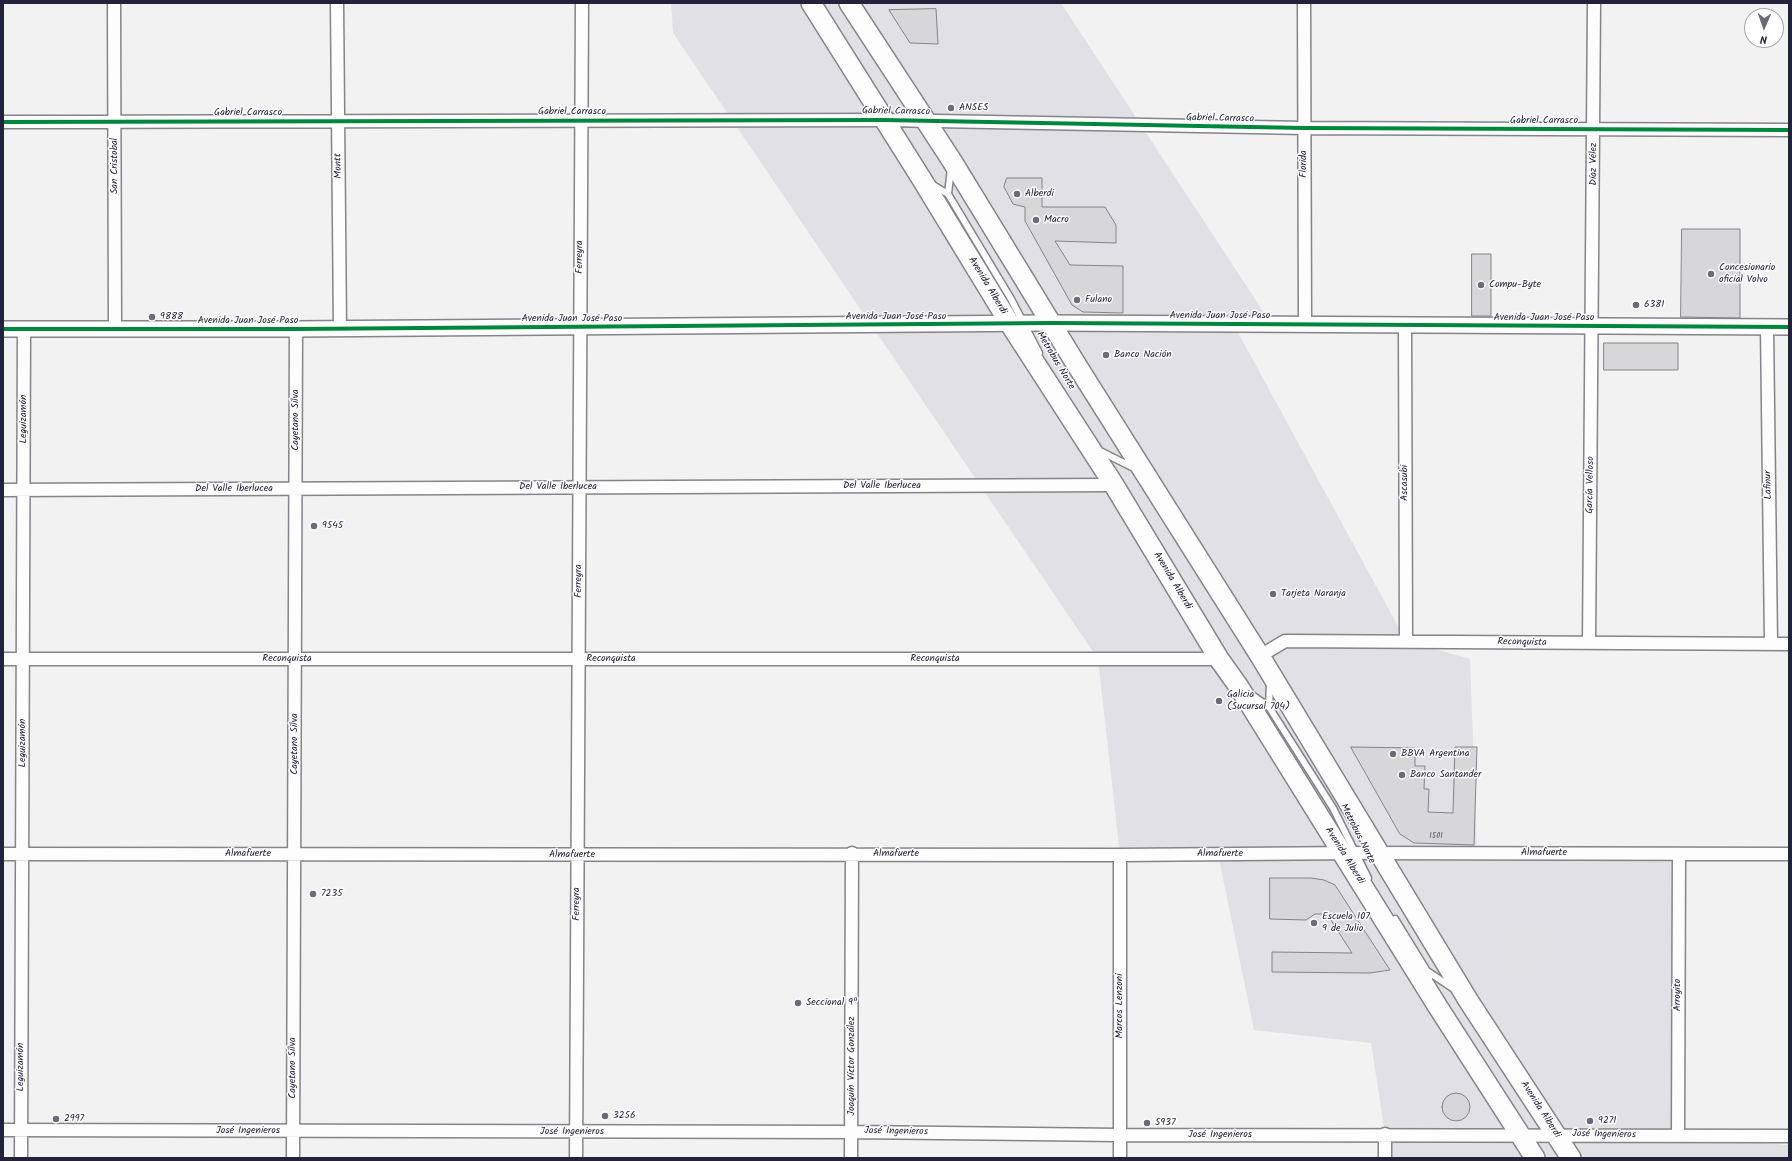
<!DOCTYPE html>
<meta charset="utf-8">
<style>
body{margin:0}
#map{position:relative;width:1792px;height:1161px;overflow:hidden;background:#f2f2f3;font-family:Kalam,sans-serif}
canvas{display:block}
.frame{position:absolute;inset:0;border:4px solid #22223b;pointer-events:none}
.north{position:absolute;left:1744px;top:8px;width:40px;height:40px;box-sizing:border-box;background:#fff;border:1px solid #a7a7b1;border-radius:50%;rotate:182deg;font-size:11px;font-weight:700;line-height:16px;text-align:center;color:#22223b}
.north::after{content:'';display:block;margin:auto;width:14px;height:18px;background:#6b6b7b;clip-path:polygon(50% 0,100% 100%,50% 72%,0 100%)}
</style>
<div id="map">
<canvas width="1792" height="1161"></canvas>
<div class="frame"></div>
<div class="north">N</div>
</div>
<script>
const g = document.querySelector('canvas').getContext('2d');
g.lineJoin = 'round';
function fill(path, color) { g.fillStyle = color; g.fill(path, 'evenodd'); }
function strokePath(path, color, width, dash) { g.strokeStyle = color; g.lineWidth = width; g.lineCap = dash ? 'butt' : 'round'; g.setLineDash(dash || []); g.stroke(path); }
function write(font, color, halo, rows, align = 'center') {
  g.font = font + ' Kalam,sans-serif'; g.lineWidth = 3; g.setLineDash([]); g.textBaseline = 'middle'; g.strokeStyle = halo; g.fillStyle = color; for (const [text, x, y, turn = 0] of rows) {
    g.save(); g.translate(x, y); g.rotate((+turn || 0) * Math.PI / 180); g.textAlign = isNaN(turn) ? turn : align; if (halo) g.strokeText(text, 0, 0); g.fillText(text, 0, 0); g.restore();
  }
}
fill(new Path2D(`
 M671 3H1061L1272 325H1234L1406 641 1470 659 1477 853 1679 854 1678 1136 1789 1145V1158H1385V1134L1371 1043 1254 1030 1218 854 1120 855 1098 659 673 33Z`), '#e1e1e5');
fill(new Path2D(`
 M1315 914H1327L1352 953 1272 952 1270 934 1281 932V920H1306Z
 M1494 935 1548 936 1547 966 1493 965Z`), '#e1e1e4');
const building = new Path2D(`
 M936 9 938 44 910 43 889 10Z
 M1007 178H1042V207H1105L1116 225V243L1055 241 1070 265 1123 266V313L1083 312 1072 305 1025 221V207L1013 204 1004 187Z
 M1682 229H1740V318L1681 317Z
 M1472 254H1491V316H1472Z
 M1604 343H1678V370H1604Z
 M1351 747 1415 748V766H1425L1424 789H1429L1428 812 1453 813 1455 747H1477L1474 845 1414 843 1400 834Z
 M1270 878H1311L1324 880 1335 885 1390 970 1370 973 1272 972V952L1352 953 1327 914H1315L1306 920 1270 919Z
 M1442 1107a14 14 0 1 1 28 0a14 14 0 1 1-28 0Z`);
fill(building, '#d7d7d9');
strokePath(building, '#848489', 1);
const service = new Path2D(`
 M933 185 948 194 1011 299 1039 353
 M948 194 951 168
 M1102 452 1136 469
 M1252 695 1269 707 1333 808 1368 878
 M1269 707 1270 682
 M1395 919 1427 971 1429 978
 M1427 971 1454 989`);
const minor = new Path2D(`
 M114 3 115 329
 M337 3 340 329
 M1304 3 1305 325
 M3 122 884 120 1304 128 1789 130
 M1405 325 1406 641
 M1767 327 1771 643
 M3 490 1114 485
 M1589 643 1594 3
 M1260 656 1285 641 1789 644
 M3 659H1219
 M3 854 1120 855 1356 853 1789 854
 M3 1130 852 1132 1120 1135 1789 1136
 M1385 1134V1158
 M1678 1136 1679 854
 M21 1158 24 329
 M293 1158 296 329
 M576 1158 582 3
 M851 1158 852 853
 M1120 1158V855`);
const tertiary = new Path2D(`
 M3 329H296L1051 323 1789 327`);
const primary = new Path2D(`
 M811 3 921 178 1010 324 1114 485 1219 659 1239 687 1438 1007 1535 1158
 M849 3 952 161 1076 364 1260 656 1468 1000 1571 1158`);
strokePath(service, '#848489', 9);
strokePath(minor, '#848489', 15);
strokePath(tertiary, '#848489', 18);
strokePath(primary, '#848489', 22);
strokePath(service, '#fdfdfd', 6);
strokePath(minor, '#fdfdfd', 12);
strokePath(tertiary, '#fdfdfd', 15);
strokePath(primary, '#fdfdfd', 19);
strokePath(new Path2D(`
 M3 122 884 120 1304 128 1789 130
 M3 329H296L1051 323 1789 327`), '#00873e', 4);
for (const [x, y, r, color] of [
 [951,108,4,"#6b6b7b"],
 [1017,194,4,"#6b6b7b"],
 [1036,220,4,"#6b6b7b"],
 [1711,274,4,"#6b6b7b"],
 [1481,285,4,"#6b6b7b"],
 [1077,300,4,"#6b6b7b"],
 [1636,305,4,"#6b6b7b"],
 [152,317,4,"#6b6b7b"],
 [1106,355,4,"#6b6b7b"],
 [314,526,4,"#6b6b7b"],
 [1273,594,4,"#6b6b7b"],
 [1219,701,4,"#6b6b7b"],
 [1393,754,4,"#6b6b7b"],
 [1402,775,4,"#6b6b7b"],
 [313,894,4,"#6b6b7b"],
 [1314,923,4,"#6b6b7b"],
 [798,1003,4,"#6b6b7b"],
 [605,1116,4,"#6b6b7b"],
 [56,1119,4,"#6b6b7b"],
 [1590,1121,4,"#6b6b7b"],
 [1147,1123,4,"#6b6b7b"]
]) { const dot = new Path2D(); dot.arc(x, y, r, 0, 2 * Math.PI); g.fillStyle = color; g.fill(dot); strokePath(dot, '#fff', 1.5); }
write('8px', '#4f4f62', null, [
 ["1501",1436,837]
]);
write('10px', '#22223b', '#fff', [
 ["ANSES",959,108],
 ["Alberdi",1025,194],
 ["Macro",1044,220],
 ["Concesionario",1719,268],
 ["oficial Volvo",1719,280],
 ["Compu-Byte",1489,285],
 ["Fulano",1085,300],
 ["6381",1644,305],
 ["9888",160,317],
 ["Banco Nación",1114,355],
 ["9545",322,526],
 ["Tarjeta Naranja",1281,594],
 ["Galicia",1227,695],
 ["(Sucursal 704)",1227,707],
 ["BBVA Argentina",1401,754],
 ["Banco Santander",1410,775],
 ["7235",321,894],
 ["Escuela 107",1322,917],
 ["9 de Julio",1322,929],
 ["Seccional 9ª",806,1003],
 ["3256",613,1116],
 ["2997",64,1119],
 ["9271",1598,1121],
 ["5937",1155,1123]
], 'left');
write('10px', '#22223b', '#fff', [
 ["Gabriel Carrasco",572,112],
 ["Gabriel Carrasco",896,112,1],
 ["Gabriel Carrasco",248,113],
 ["Gabriel Carrasco",1220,119,1],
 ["Gabriel Carrasco",1544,121],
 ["Florida",1304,164,-90],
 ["Díaz Vélez",1594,164,-90],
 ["San Cristobal",115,166,-90],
 ["Montt",339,166,-91],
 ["Ferreyra",580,257,-90],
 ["Avenida Alberdi",987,286,59],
 ["Avenida Juan José Paso",1220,316],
 ["Avenida Juan José Paso",896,317],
 ["Avenida Juan José Paso",1544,318],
 ["Avenida Juan José Paso",572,319],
 ["Avenida Juan José Paso",248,321],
 ["Metrobus Norte",1055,361,59],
 ["Leguizamón",24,419,-90],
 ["Cayetano Silva",296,420,-90],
 ["Ascasubi",1405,483,-90],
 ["García Velloso",1591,485,-89],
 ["Lafinur",1769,485,-91],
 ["Del Valle Iberlucea",882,486],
 ["Del Valle Iberlucea",558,487],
 ["Del Valle Iberlucea",234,489],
 ["Ferreyra",579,581,-90],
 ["Avenida Alberdi",1172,581,59],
 ["Reconquista",1522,643,1],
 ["Reconquista",287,659],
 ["Reconquista",611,659],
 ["Reconquista",935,659],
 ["Leguizamón",23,743,-90],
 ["Cayetano Silva",295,744,-90],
 ["Metrobus Norte",1357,834,63],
 ["Almafuerte",1544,853],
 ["Almafuerte",248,854],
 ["Almafuerte",896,854],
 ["Almafuerte",1220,854],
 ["Almafuerte",572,855],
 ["Avenida Alberdi",1344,856,58],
 ["Ferreyra",577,904,-90],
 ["Arroyito",1678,995,-90],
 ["Marcos Lenzoni",1120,1006,-90],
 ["Joaquín Víctor González",852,1066,-90],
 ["Leguizamón",21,1067,-90],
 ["Cayetano Silva",293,1068,-90],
 ["Avenida Alberdi",1540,1110,57],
 ["José Ingenieros",248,1131],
 ["José Ingenieros",572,1132],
 ["José Ingenieros",896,1132,1],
 ["José Ingenieros",1220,1135],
 ["José Ingenieros",1604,1135,1]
]);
</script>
